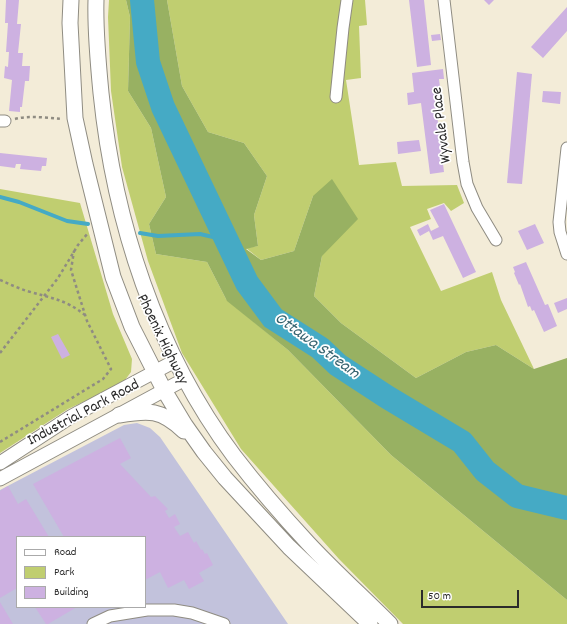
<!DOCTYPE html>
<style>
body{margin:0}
#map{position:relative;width:567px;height:624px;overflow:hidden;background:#f3ecd8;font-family:Dekko,sans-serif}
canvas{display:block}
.legend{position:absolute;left:16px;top:536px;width:130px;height:72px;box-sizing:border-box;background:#fff;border:1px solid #aaa;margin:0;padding:5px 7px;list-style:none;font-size:12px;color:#2b2b2b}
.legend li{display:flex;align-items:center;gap:8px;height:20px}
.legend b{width:20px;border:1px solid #aaa}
.scale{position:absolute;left:421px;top:590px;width:98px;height:18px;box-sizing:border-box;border:2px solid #2b2b2b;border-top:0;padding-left:5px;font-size:12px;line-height:14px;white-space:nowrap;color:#2b2b2b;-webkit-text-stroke:3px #fff;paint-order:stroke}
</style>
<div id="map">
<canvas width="567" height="624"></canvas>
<ul class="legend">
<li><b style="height:5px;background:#fff"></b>Road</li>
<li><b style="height:11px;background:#c0ce70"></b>Park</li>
<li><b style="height:11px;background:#cdb1e1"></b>Building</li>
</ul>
<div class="scale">50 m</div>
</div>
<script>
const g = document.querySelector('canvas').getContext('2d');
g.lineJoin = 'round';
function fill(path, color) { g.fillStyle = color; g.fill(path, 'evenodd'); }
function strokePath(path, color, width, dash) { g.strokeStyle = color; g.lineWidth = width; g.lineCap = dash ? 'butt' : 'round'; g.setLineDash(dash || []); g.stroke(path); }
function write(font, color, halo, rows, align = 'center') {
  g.font = font + ' Dekko,sans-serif'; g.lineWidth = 3.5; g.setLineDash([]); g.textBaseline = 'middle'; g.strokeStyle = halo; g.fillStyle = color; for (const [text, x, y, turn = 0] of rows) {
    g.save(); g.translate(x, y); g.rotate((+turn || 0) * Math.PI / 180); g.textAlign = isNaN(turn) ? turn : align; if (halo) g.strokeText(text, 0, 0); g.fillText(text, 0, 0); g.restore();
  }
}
fill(new Path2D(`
 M137 423 150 428 160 437 288 624H0V490L124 425ZM17 537H145V607H17Z`), '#c2c2dc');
fill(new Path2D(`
 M109 0H126L130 17 128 91 151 128 166 197 149 224 156 254 207 262 226 299 288 350 391 455 567 600V624H403L339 559 241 449 182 353 148 261 122 167 111 91 108 17Z
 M167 0H365L367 25 359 26 361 78 346 80 359 165 396 162 402 186 457 185 464 203 451 211 444 203 427 209 431 219 410 227 441 291 492 272 501 300 534 369 496 345 466 352 416 378 341 323 314 296 322 256 313 196 294 251 261 260 246 248 258 246 254 215 267 176 244 143 208 132 182 86Z
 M0 189 80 203 113 314 132 359 131 372 122 384 68 409 0 453Z`), '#c0ce70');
fill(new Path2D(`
 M126 0H167L182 86 208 132 244 143 267 176 254 215 258 246 246 249 261 260 294 251 313 196 332 179 358 219 322 256 314 296 341 323 416 378 466 352 496 345 534 369 567 358V600L391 455 288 350 227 301 207 262 156 254 149 224 166 197 151 128 128 91 130 17Z`), '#98b162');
strokePath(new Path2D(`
 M0 197 19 202 67 221 88 224
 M140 233 158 236 200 234 226 240`), '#45aac5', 4);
strokePath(new Path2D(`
 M142 0 148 62 163 107 247 283 273 318 320 348 338 365 387 397 462 442 485 471 517 496 567 508`), '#45aac5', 24);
fill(new Path2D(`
 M6 0H19L17 24H21L18 53H23L22 66H30L29 81H25L22 107H20V112L9 111 12 80 4 78 5 66 8 67 9 52H6L8 23H5Z
 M409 0H424L431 65 417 67Z
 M484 0H494L489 5Z
 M567 7V31L543 58 531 47Z
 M440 34 441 40 432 41 431 35Z
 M443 69 444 79H439L440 87H435L434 90 444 172 430 174 421 103 408 105 407 93 414 92 412 73Z
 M517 72 532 74 522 184 507 183Z
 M543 91 561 92 560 104 542 102Z
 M419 140 421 151 398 154 397 142Z
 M0 153 47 158 46 166H42L41 171 20 169 21 164H16L15 168 0 166Z
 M444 204 476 272 463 278 443 236 433 240 429 231 420 236 417 230 428 224 431 231 439 227 430 210Z
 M535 224 544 243 527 250 518 231Z
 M526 262 545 305 548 304 557 326 544 332 534 310 532 311 530 306 528 307 520 284 519 285 514 273 515 272 513 267Z
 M567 298V309L558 313 554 303Z
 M58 334 70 355 62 359 51 337Z
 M120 438 131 458 120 464 151 497 155 496 168 509 165 511 169 518 175 514 180 524 174 527 180 536 188 532 194 543 196 541 201 550 202 549 205 554 207 553 213 565 199 573 204 581 189 589 184 580 168 588 160 572 145 580V537H64L33 484Z
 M8 486 18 504 26 499 49 537H17V588L0 598V491Z
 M0 602 13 624H0Z
 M35 607H77L48 624H46Z`), '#cdb1e1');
const minor = new Path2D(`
 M444 0 463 162 467 184 477 208 496 240
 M336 97 343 28 347 0
 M0 121H5
 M567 148 559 222 560 232 567 254
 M93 624 110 616 147 610H174L192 613 224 624`);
const tertiary = new Path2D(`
 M0 463 72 416 175 361
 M0 479 185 379`);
const secondary = new Path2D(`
 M71 0 70 23 75 118 85 164 113 277 132 327 164 390 185 425 204 452 225 478 289 547 370 624
 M96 0C95 31 98 62 101 93 114 221 156 352 234 456 257 486 282 515 308 543 334 571 363 597 390 624
 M119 415C149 410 161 409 184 431`);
strokePath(minor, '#8f8c82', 13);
strokePath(tertiary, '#8f8c82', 15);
strokePath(secondary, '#8f8c82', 17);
strokePath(new Path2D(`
 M15 119C30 115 47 118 62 119
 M0 280C9 284 18 288 27 291 50 298 65 299 85 315
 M0 353 58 278 78 245 88 233
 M0 442 103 379 111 369 87 321 71 270 74 251`), '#8f8c82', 2.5, [3, 3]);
strokePath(minor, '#fff', 11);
strokePath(tertiary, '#fff', 13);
strokePath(secondary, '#fff', 15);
write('16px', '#2b2b2b', '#fff', [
 ["Wyvale Place",443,125,-97],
 ["Phoenix Highway",161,340,64],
 ["Industrial Park Road",84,414,-28]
]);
write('italic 17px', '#376470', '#fff', [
 ["Ottawa Stream",316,347,36]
]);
</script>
